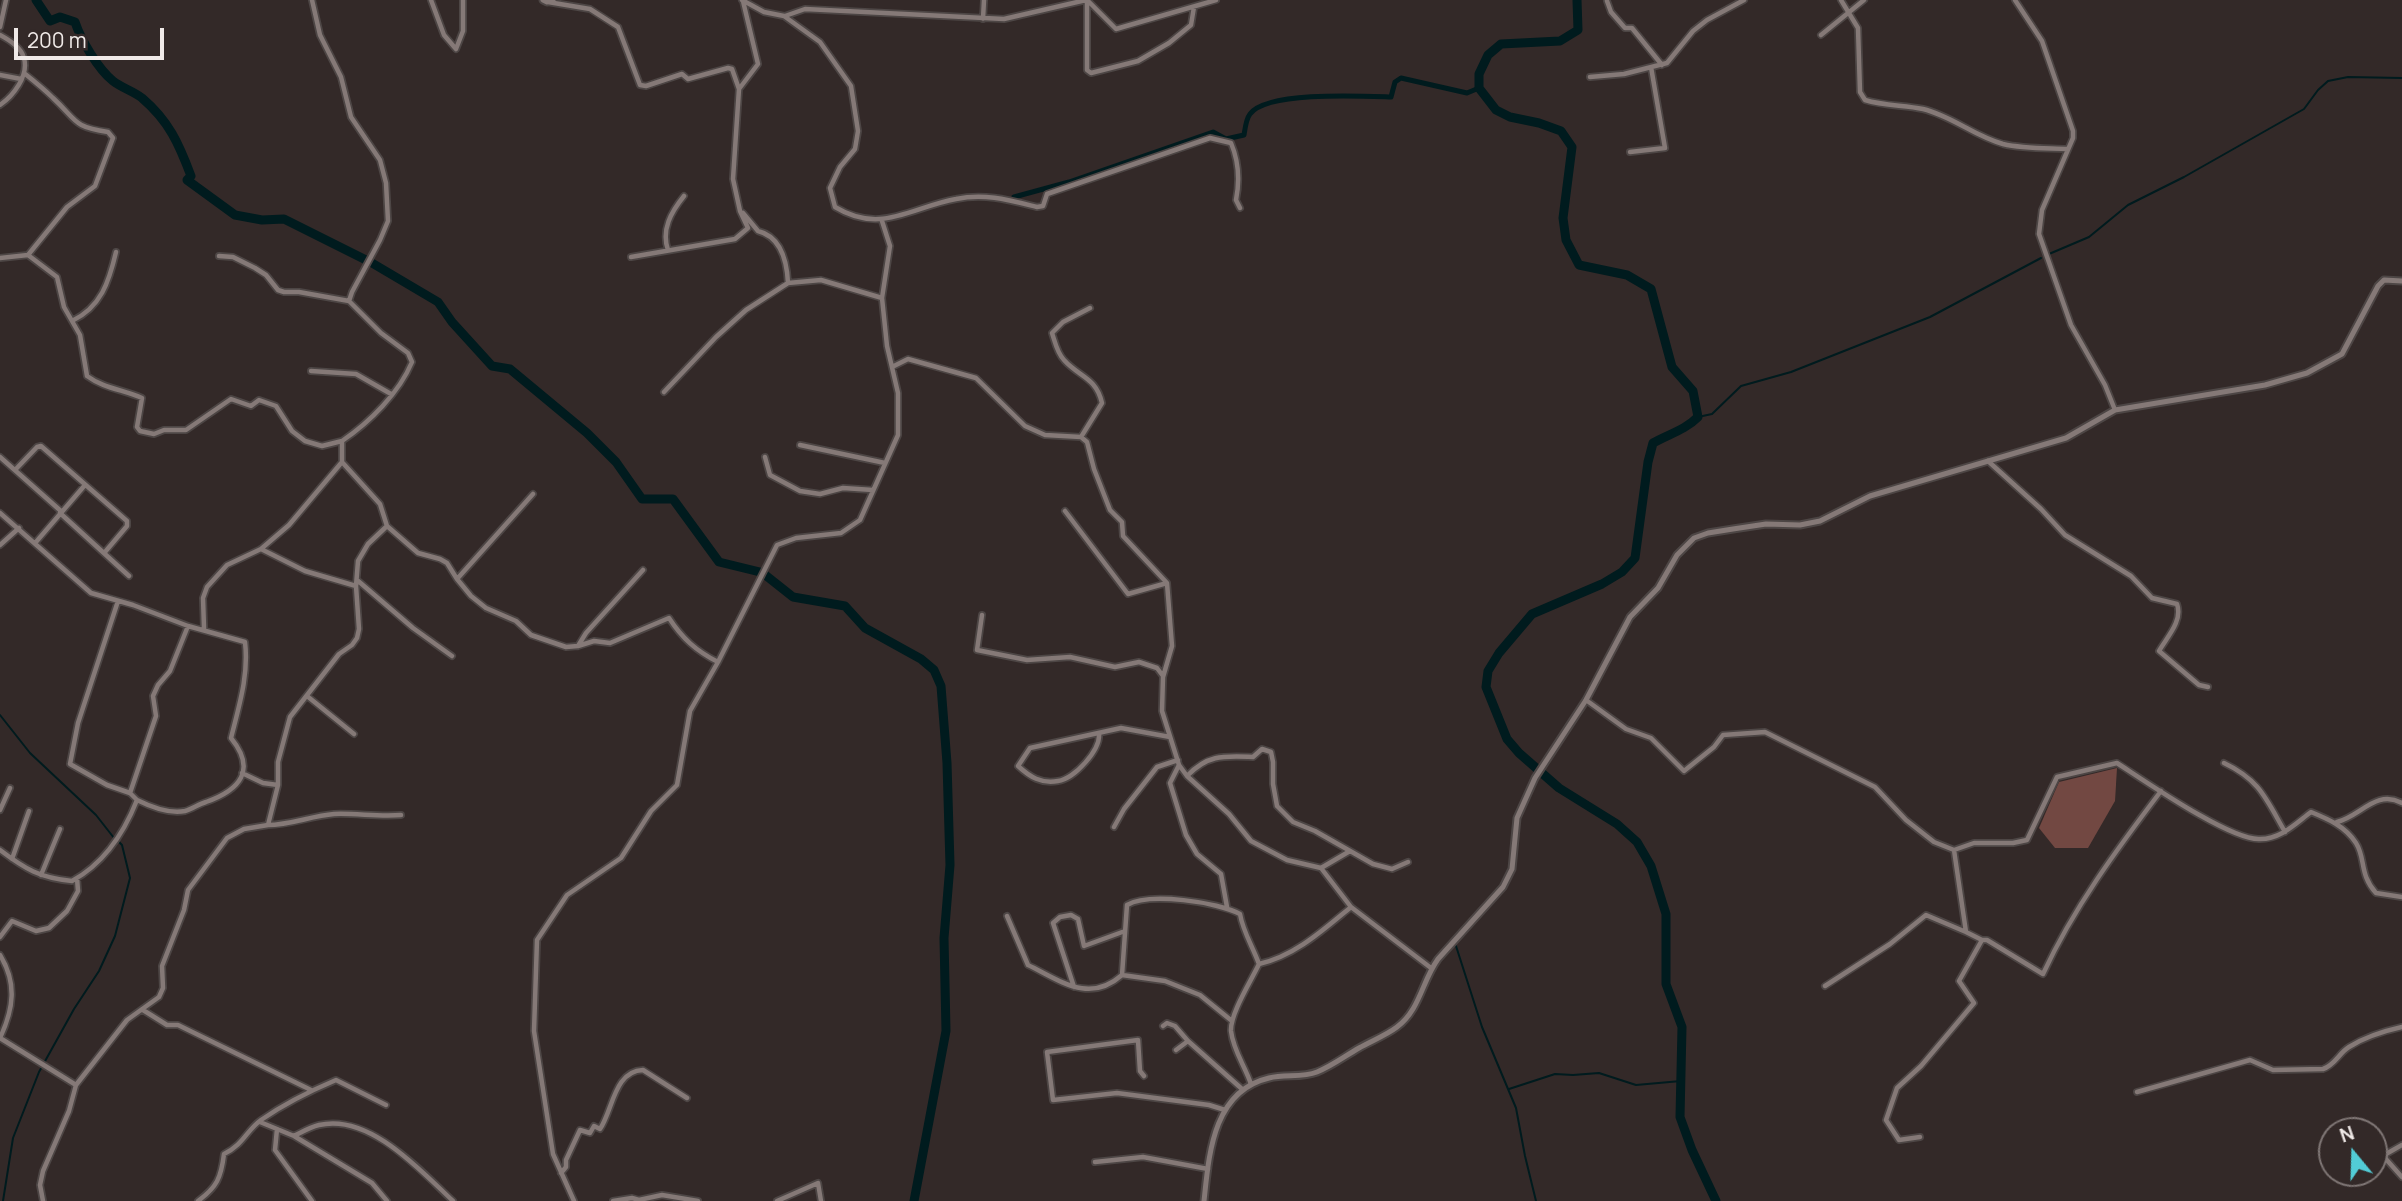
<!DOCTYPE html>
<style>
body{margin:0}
#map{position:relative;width:2402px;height:1201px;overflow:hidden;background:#332928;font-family:Manrope,sans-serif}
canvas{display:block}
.north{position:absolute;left:2318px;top:1117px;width:70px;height:70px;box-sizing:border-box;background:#332928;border:2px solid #7f7675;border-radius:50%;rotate:341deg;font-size:19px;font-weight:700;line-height:28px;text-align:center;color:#f0eae8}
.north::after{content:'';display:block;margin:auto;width:24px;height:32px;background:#52ccd6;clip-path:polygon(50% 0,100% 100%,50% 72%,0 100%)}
.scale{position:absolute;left:14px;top:28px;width:150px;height:32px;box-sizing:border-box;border:4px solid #f0eae8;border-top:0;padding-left:9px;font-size:21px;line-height:24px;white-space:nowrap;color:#f0eae8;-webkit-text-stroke:5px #332928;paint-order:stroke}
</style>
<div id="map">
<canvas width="2402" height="1201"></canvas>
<div class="north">N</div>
<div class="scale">200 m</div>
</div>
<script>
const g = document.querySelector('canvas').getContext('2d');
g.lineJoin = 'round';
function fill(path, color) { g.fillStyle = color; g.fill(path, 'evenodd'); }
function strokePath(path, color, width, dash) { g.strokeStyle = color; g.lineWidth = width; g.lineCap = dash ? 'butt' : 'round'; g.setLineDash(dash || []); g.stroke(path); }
fill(new Path2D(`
 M2117 768 2115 801 2088 848H2055L2039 828 2059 782Z`), '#724842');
strokePath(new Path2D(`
 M2049 254 2089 237 2128 205 2184 177 2304 109 2318 90 2328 81 2348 77 2402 78
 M1698 417 1712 414 1741 386 1791 372 1930 317 2041 258
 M0 715 30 753 96 815 114 838
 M1456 946 1482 1027 1516 1108 1525 1156 1536 1201
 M1509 1089 1555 1074 1573 1075 1599 1073 1636 1085 1681 1081
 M3 1201 13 1138 39 1072 74 1009 99 971 115 936 130 878 122 845 118 841`), '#001b1e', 2);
strokePath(new Path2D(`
 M1014 197 1069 182 1213 132 1226 139 1244 135C1245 129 1246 119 1250 114 1267 91 1362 96 1391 97L1395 82 1401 78 1467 93 1479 88`), '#001b1e', 5);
strokePath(new Path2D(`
 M36 0 50 21 60 17 75 22C81 40 98 69 113 81 122 88 133 91 142 98 169 121 179 144 191 176L187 180 235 215 262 220 284 219 366 260
 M1577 0 1578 30 1560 41 1501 44 1488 55 1479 74V88L1496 110 1510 117 1539 123 1561 131 1572 147 1563 218 1566 240 1579 265 1627 275 1651 289 1672 367 1693 391 1698 417C1685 430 1669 434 1653 443L1648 462 1635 558 1622 572 1602 584 1532 614 1499 653 1488 671 1486 687 1507 739 1519 753 1559 788 1617 824 1637 842 1651 866 1666 914V984L1682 1027 1680 1117 1692 1150 1716 1201
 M372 263 438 302 452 322 492 366 510 369 587 433 616 462 642 499H673L719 562 760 572
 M764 574 793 597 845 606 865 628 921 659 934 670 941 686 947 763 950 865 944 938 946 1031 914 1201`), '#001b1e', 9);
const minor = new Path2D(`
 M431 0 444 35 456 49 463 31V0
 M742 0 764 12 784 16 820 42 851 86 858 131 855 149 840 167 830 188 835 207C881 235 911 207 956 199 985 193 1009 200 1037 207L1043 206 1047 194 1210 138 1231 143C1239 162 1240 180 1236 200L1240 208
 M1087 0V70L1091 73 1138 61 1169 43 1191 25 1194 7
 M1087 0 1116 29 1216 0
 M1841 0 1858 28 1860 92 1865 100C1884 106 1904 105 1923 109 1952 116 1974 136 2003 144 2024 149 2046 148 2068 149
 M2015 0 2042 41 2073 131V138L2042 210 2039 234 2071 325 2105 385 2115 410
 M1607 1 1611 12 1625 28H1632L1662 65
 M548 2 590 9 618 27 640 85 646 86 682 74 688 79 728 68 732 69 739 89
 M785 16 805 9 1004 19 1086 0
 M983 19 984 0
 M0 27 6 0
 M0 35C9 40 21 47 24 58 29 76 13 96 0 105
 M1821 35 1864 0
 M0 75 21 79
 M1590 77 1624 74 1667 63 1693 31 1707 20 1744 0
 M1630 152 1665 148 1651 67
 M743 213 758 231C782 237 787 262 788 283
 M668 250C661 230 671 212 684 196
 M28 255 57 277 64 307 80 335 87 376C103 388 124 390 142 398L137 427 140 431 154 434 164 430H186L231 399 251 406 259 400 276 406 292 431 305 441 322 446 342 441
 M219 256 233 257 255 268 266 275 278 290 284 292H299L349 301
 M631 257 735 239 748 228 740 211 733 179 739 89 758 64 743 1
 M0 258 28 255 67 207 95 186 113 138 108 132C72 127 77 120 53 98 44 89 34 81 24 73
 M72 321C101 307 109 282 116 252
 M892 367 908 359 976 378 1025 426 1045 435 1081 437 1087 442 1094 469 1110 510 1122 522 1123 536 1167 583 1172 646 1163 677 1162 711 1179 765 1187 776C1208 754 1224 756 1253 757L1262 749 1271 752 1273 762V784L1277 806 1293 822 1315 831 1373 864 1392 869 1408 862
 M311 371 356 374 391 394
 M664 392 716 337 746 310 788 283 821 280 882 298
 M1081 437 1102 403C1096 377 1079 377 1064 360 1057 353 1055 342 1052 333L1063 322 1090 308
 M800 445 885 463
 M0 457 62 512
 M765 457 770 475 800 491 820 494 843 488 873 490
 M1988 461 2041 509 2065 535 2131 576 2152 598 2177 604C2183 621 2167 637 2159 651L2199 685 2208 687
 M342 462 380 504 387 526 418 553 440 559 447 563 457 579 533 494
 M15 470 37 447 41 446 127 521V526L105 552
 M1065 511 1128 594 1167 583
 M0 513 91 593 133 605 188 626 245 642C249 675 239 706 231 738 257 770 240 790 206 802 199 804 192 809 185 811 170 814 151 807 137 800
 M60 513 129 576
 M36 542 85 485
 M0 545 19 528
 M261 549 305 571 356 586
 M457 579 471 596 486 608 516 621 531 635 566 647 578 646 594 641 610 643 669 618C682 638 696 651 718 662
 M357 580 413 628 452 656
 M982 615 977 650 1027 660 1070 657 1115 667 1139 662 1157 668 1163 676
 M204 628 203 598 207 587 227 565 261 549 289 525 342 462V441C370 422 399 393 412 362L408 353 381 333 349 301 352 292 380 240 388 221 386 183 380 160 351 117 341 77 320 35 312 0
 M578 646 586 633 643 570
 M307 696 354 734
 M1586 700 1626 729 1651 738 1684 771 1714 747 1723 735 1765 732 1875 787 1906 820 1934 842 1954 850 1974 843H2013L2027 840 2057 777 2117 763C2145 781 2231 841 2260 839 2281 839 2295 824 2311 812 2328 819 2345 826 2356 843 2366 859 2359 874 2376 893L2402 897
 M1099 733C1101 750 1074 779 1058 781 1041 784 1030 777 1018 766L1030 748 1121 728 1170 737
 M2224 763C2260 780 2266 799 2285 832
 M1179 765 1170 783 1186 835 1197 854 1221 874 1227 907
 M242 773 263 783 278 785
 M1187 776 1229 814 1251 841 1287 860 1321 868 1350 851
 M130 793 156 716 153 696 158 685 170 671 188 626
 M0 810 10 788
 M2337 822C2361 816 2376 789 2402 803
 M268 825C290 825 311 816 334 814 356 813 379 817 401 815
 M1114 827 1124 809 1157 767 1178 760
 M0 850C25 869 40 878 72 881 103 864 124 833 137 800L130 793 107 785 70 764 78 723 118 601
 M12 859 29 811
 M1321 868 1351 907 1431 968
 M41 875 60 829
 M1007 916 1028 965C1061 981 1089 1004 1122 975
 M0 937 12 921 36 931 49 928 67 911 78 891 77 878
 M1982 940H1987L2043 974C2074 907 2117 849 2161 791
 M0 955C17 983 14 1008 0 1038L76 1085
 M1259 964C1295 956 1323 930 1351 907
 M1825 986 1890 944 1926 915 1966 932
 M1074 987 1053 923 1060 917 1071 915 1078 919 1084 946 1125 931
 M143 1010 167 1025H178L311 1090
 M1232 1021 1200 995 1165 981 1122 975 1127 905C1149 892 1218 902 1240 914 1243 932 1253 947 1259 964 1251 981 1230 1014 1231 1031 1233 1050 1245 1066 1251 1084
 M1163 1026 1167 1023 1175 1026 1188 1041 1242 1089
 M1176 1050 1188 1041
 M1144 1076 1140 1071 1138 1040 1047 1052 1053 1100 1117 1093 1209 1105 1225 1110
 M2137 1092 2250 1060 2273 1070 2323 1069C2335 1065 2339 1053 2349 1047 2365 1037 2384 1031 2402 1027
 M260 1122 294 1136 372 1183 387 1201
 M277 1129 275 1150 312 1201
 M294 1136C302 1132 310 1127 319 1125 369 1113 420 1170 453 1201
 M1920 1137 1899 1140 1886 1120 1897 1088 1921 1066 1974 1003 1959 981 1982 940 1966 932 1954 850
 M2402 1145 2386 1154 2385 1158 2402 1177
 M1095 1162 1143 1157 1208 1169
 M561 1173 566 1167V1160L580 1130 590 1133 594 1126 600 1129C613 1110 614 1071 643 1070L687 1098
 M43 1201 40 1185 43 1171 69 1111 76 1085 127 1020 159 997 163 988 162 966 184 910 188 890 227 838 244 829 268 825 278 785V762L290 717 339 654 352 645 357 638 359 629 356 586 358 561 368 544 387 526
 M198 1201C217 1187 221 1178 224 1154 244 1144 246 1131 261 1120 284 1104 310 1091 336 1080L386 1105
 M574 1201 553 1154 534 1031 537 940 567 895 621 858 651 811 677 785 690 711 718 662 777 545 796 538 841 533 860 520 898 435V393L887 346 882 298 890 246 882 221
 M613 1201 632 1198 639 1200 662 1195 698 1201
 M777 1201 818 1183 821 1201`);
const tertiary = new Path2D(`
 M543 0 547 2 553 0
 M1204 1201C1209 1154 1213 1091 1269 1078 1285 1074 1302 1078 1317 1072 1332 1066 1345 1056 1359 1048 1371 1041 1385 1036 1397 1027 1420 1010 1422 981 1438 959L1503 887 1512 869 1517 818 1535 778 1586 700 1630 617 1658 588 1677 555 1694 538 1708 533 1733 529 1766 524 1800 525 1820 521 1870 496 2066 438 2115 410 2265 385 2307 373 2342 354 2378 286 2384 280 2402 281`);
strokePath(minor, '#4d4645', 8);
strokePath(tertiary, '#4d4645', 9);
strokePath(minor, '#857977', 4.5);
strokePath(tertiary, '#857977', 5);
</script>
